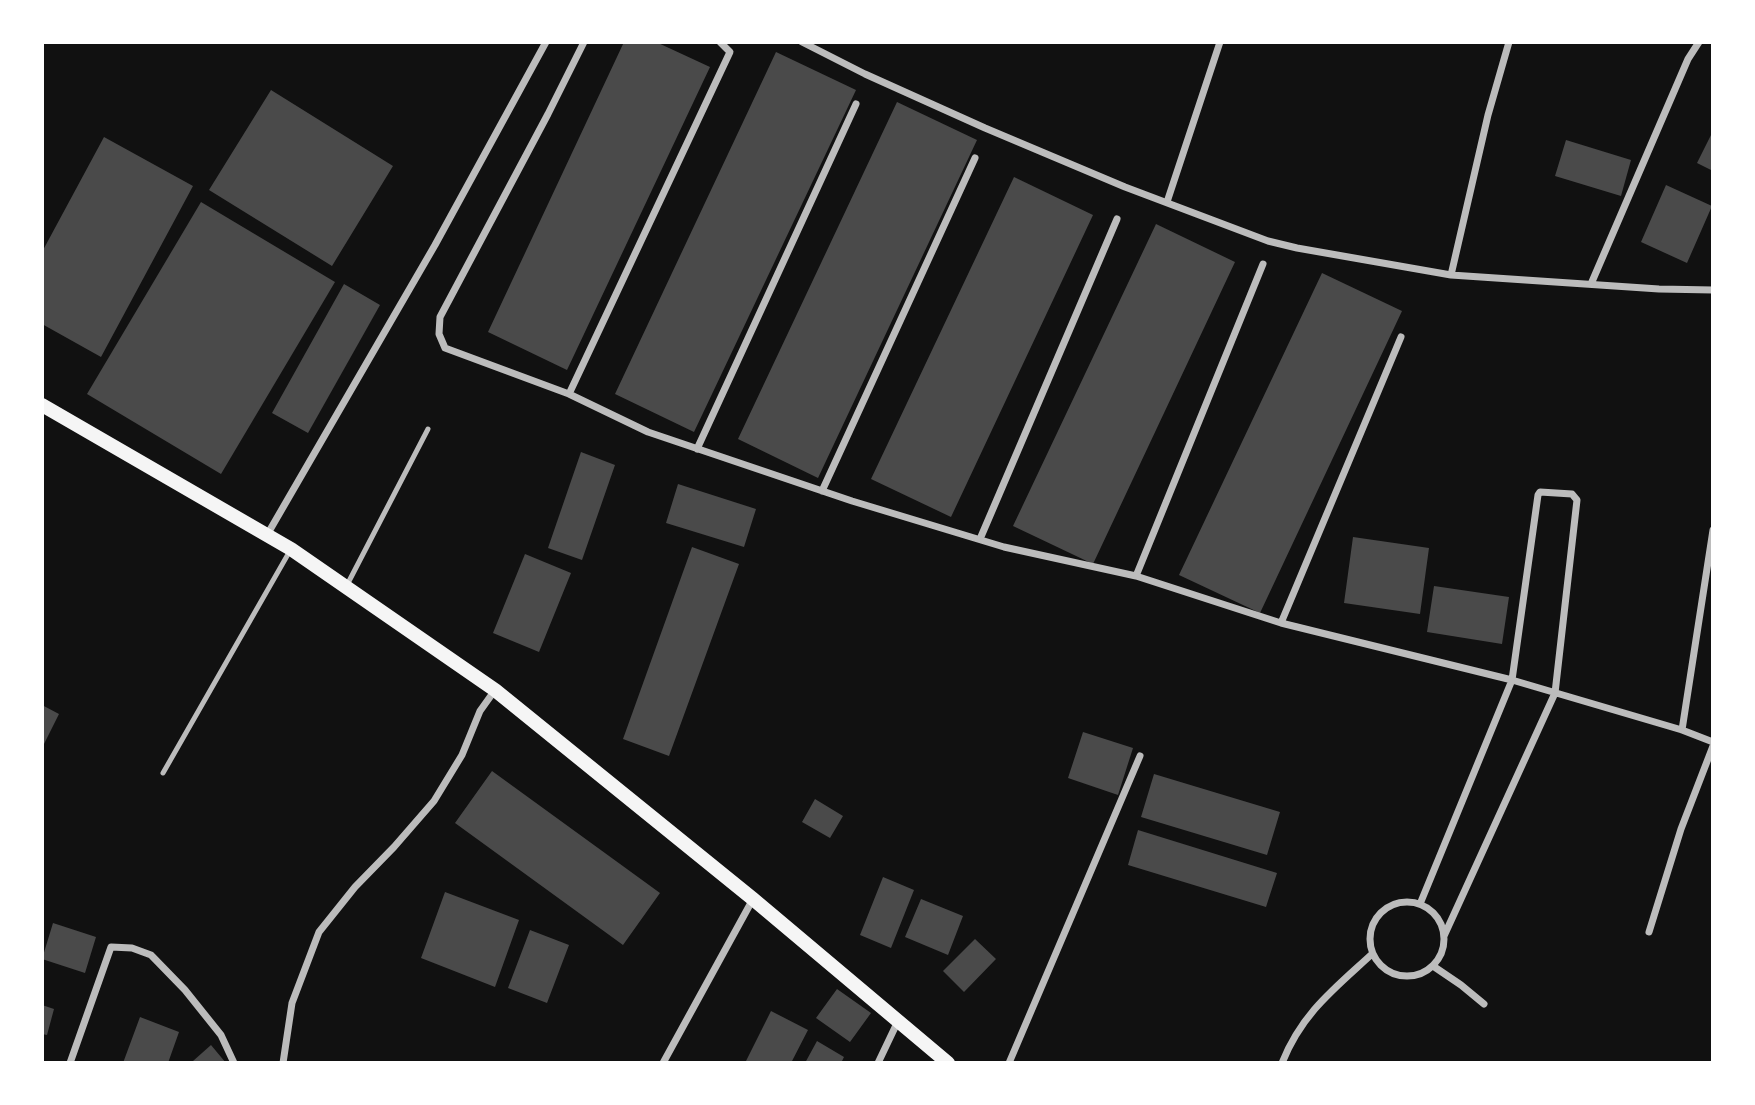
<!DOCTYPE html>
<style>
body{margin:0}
#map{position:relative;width:1755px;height:1105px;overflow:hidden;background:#111;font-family:"Alegreya Sans",sans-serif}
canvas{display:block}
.frame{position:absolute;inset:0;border:44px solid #fff;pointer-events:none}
</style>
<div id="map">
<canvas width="1755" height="1105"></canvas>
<div class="frame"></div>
</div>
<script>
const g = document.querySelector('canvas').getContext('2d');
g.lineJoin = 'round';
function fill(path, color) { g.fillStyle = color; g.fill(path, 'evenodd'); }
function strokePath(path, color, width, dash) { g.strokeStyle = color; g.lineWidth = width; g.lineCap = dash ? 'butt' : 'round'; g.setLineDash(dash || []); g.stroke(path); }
fill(new Path2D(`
 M624 42H656L710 67 567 370 488 332Z
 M776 52 856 90 694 432 615 394Z
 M271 90 393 166 332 266 209 190Z
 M897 102 977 140 818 478 738 439Z
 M1713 131V171L1697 163Z
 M104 137 193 186 101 357 42 324V252Z
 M1566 140 1631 160 1621 196 1555 176Z
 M1014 177 1093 215 951 517 871 479Z
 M1666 185 1712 206 1687 263 1641 242Z
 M201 202 335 282 221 474 87 394Z
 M1156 224 1235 262 1093 564 1013 526Z
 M1322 273 1402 311 1260 613 1179 575Z
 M344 284 380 305 308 433 272 413Z
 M581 452 615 465 582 560 548 548Z
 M678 484 756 509 744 547 666 523Z
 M1353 537 1429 548 1420 614 1344 603Z
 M692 547 739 564 669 756 623 739Z
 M525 554 571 573 539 652 493 633Z
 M1434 586 1509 597 1502 644 1427 632Z
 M42 705 59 714 42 748Z
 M1083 732 1133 748 1118 795 1068 778Z
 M492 771 660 893 623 945 455 823Z
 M1154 774 1280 812 1267 855 1141 817Z
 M815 799 843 816 830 838 802 822Z
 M1138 830 1277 873 1266 907 1128 865Z
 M883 877 914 890 891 948 860 935Z
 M445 892 519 920 495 987 421 958Z
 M921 899 963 916 948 955 905 937Z
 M53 923 96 937 85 973 42 959Z
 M530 930 569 945 547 1003 508 988Z
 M975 939 996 959 964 992 943 971Z
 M837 989 871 1013 850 1042 816 1018Z
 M42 1005 54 1009 47 1035 42 1034Z
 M771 1011 808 1030 791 1063H745Z
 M140 1017 179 1032 168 1063H123Z
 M817 1041 844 1057 841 1063H805Z
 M211 1045 226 1063H195L193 1061Z`), '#4a4a4a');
strokePath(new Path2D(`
 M347 585 428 429
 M163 773 291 549`), '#bcbcbc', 5);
strokePath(new Path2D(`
 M584 42 548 114 440 317 439 334 445 348 569 394 648 432 852 501 1004 547 1136 576 1281 623 1512 680 1682 730 1713 742
 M802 42 865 74 985 128 1125 187 1268 241 1297 248 1451 275 1659 289 1713 290
 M1167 202 1220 42
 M1451 275 1488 115 1509 42
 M1591 284 1688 59 1699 42
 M569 394 730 52 720 42
 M697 449 856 104
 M822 491 975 158
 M267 535 435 245 546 42
 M980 539 1117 219
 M1136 576 1263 264
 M1281 623 1401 337
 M1682 730 1713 530
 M1370 939a37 37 0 1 1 74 0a37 37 0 1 1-74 0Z
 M1420 904 1512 680 1538 495 1540 492 1572 494 1577 500 1555 693 1444 936
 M1649 932 1681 829 1713 746
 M1433 966 1461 985 1484 1004
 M70 1063 111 947 132 948 151 955 185 990 221 1035 234 1063
 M283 1063 292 1003 319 932 355 887 394 847 434 801 462 755 480 711 495 690
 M663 1063 753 899
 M878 1063 898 1021
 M1009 1063 1140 756
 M1282 1063C1302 1013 1334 989 1372 954`), '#bcbcbc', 7);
strokePath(new Path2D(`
 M42 405 291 549 495 690 753 899 948 1063`), '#f5f5f5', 14);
</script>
